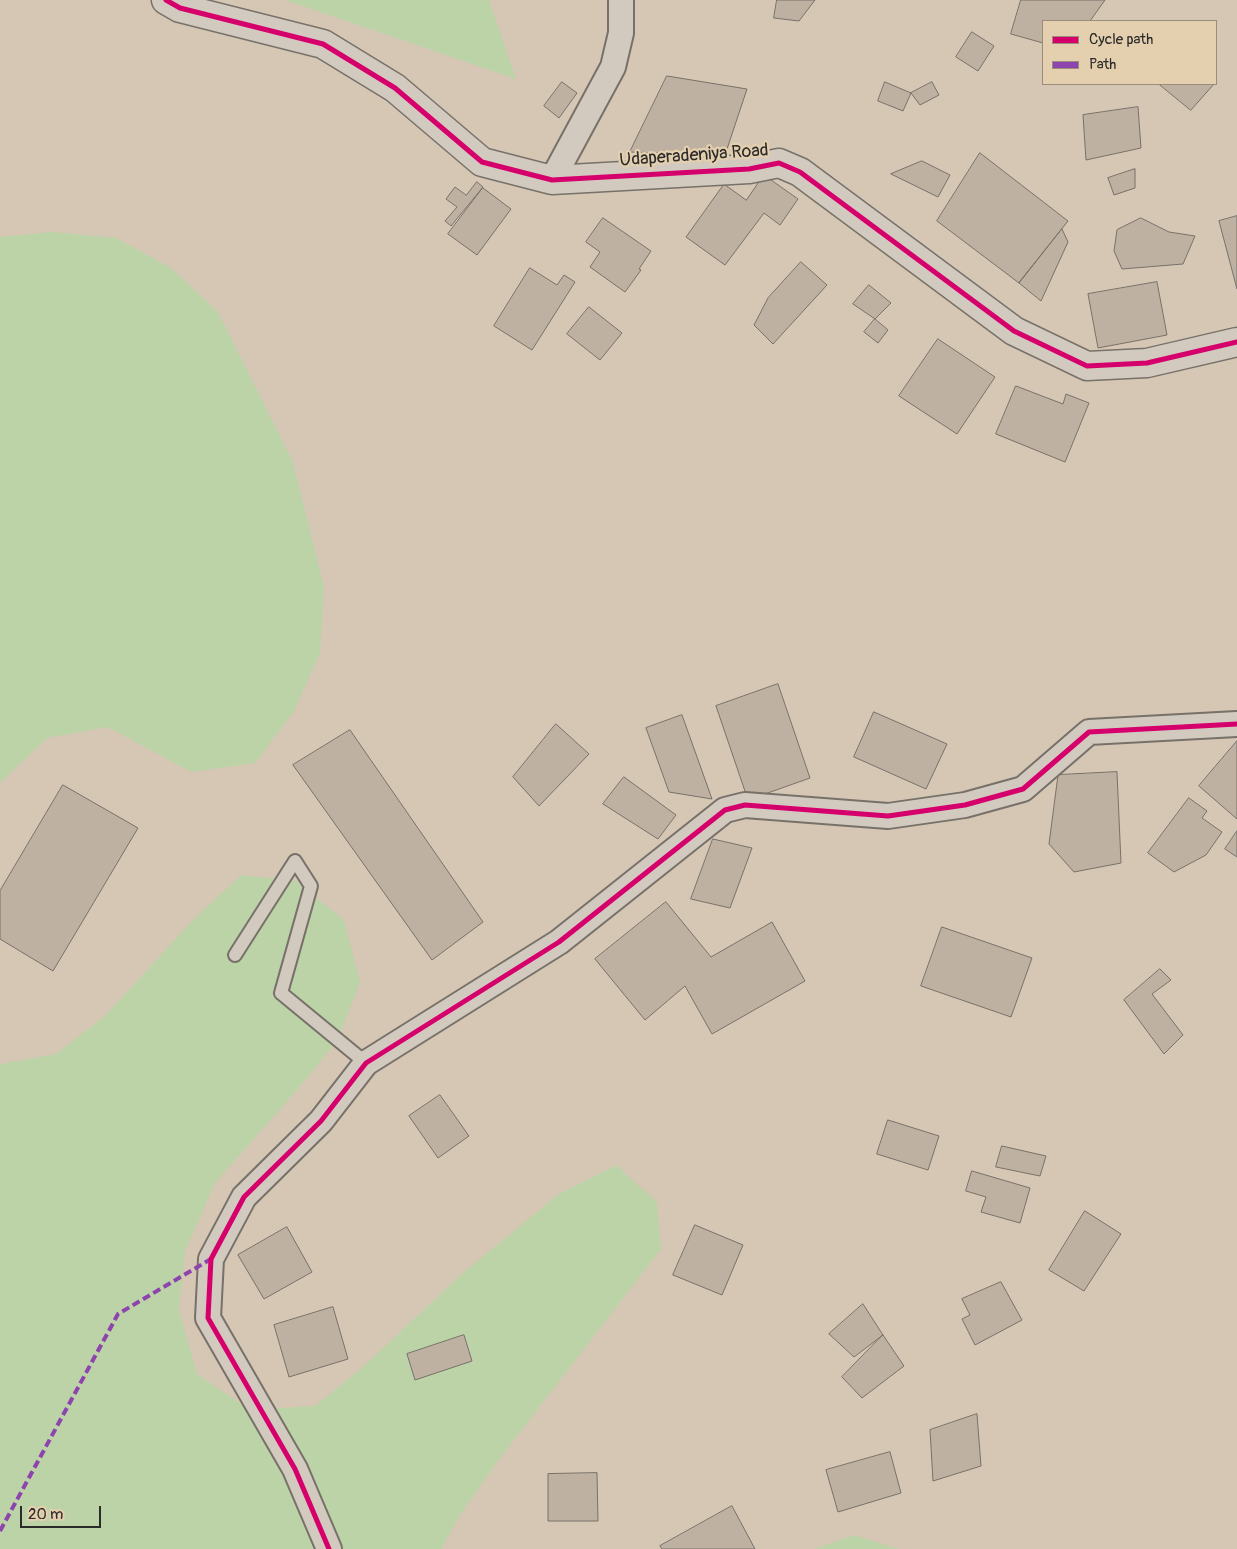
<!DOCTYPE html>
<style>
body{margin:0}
#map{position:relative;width:1237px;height:1549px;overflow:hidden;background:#d5c7b4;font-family:Pangolin,sans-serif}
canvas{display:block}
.legend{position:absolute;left:1042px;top:20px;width:175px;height:65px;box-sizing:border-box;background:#e4cfae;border:1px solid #9a8d7a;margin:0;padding:6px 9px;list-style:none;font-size:15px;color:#2b2b2b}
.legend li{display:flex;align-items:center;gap:10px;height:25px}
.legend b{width:25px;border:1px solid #9a8d7a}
.scale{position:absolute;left:20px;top:1506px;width:81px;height:22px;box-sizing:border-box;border:2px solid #2b2b2b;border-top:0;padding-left:6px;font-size:15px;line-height:18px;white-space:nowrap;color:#2b2b2b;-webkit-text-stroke:4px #e4cfae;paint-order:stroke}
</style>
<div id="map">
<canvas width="1237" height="1549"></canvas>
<ul class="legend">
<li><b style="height:6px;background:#d6006c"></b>Cycle path</li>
<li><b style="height:6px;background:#8e44ad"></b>Path</li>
</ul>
<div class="scale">20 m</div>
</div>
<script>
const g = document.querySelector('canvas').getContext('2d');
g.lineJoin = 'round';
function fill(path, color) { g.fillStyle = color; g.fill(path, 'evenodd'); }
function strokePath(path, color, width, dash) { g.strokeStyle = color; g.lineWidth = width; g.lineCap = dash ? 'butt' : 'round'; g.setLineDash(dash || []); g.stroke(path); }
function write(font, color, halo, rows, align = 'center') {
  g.font = font + ' Pangolin,sans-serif'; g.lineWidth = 4.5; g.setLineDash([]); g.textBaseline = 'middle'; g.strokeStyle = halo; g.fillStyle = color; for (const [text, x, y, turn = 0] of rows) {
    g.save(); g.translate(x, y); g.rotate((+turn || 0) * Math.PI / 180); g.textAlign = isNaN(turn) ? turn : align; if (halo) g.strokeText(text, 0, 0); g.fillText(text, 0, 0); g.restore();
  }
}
fill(new Path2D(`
 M285 0H489L516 79Z
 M52 232 116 238 171 268 218 312 293 462 324 587 320 653 294 711 255 763 191 772 108 727 47 738 0 783V237Z
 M241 875 296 881 344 920 360 983 337 1041 296 1091 215 1183 185 1251 179 1310 197 1374 250 1410 315 1406 363 1367 464 1272 559 1194 616 1165 657 1202 661 1249 497 1462 460 1515 441 1549H0V1064L56 1054 105 1016 191 922Z
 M853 1535 899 1549H815Z`), '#bcd3a8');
const building = new Path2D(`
 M777 0H815L799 21 774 18Z
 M1021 0H1105L1090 21H1043V43L1011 34Z
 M972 32 994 46 978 71 956 57Z
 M667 76 747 89 725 155 630 152Z
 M562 82 577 93 559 118 544 106Z
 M885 82 911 93 903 111 878 101Z
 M932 82 939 95 920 105 911 93Z
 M1159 84H1214L1191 110Z
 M1138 107 1141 148 1086 160 1083 115Z
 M980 153 1068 221 1019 283 937 221Z
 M922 161 950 175 938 197 891 174Z
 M1135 169V188L1114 195 1108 178Z
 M764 175 798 199 780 225 764 213 725 265 686 237 724 184 746 200Z
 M477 182 483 187 451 226 445 221 457 207 446 199 455 187 466 195Z
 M483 188 511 209 477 255 448 234Z
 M1237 216V289L1219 221Z
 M603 218 651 251 639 269 641 270 625 292 590 267 600 252 586 242Z
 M1141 218 1169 232 1195 236 1183 264 1122 269 1114 251 1117 230Z
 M1062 229 1068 242 1041 301 1019 283Z
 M801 262 827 285 773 344 754 325 768 298Z
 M530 268 557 285 564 275 575 282 532 350 494 326Z
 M1157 282 1167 335 1098 348 1088 294Z
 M869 285 891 303 875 319 853 304Z
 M589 307 622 333 600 360 567 334Z
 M875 319 888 330 878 343 864 332Z
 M938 339 995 377 957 434 899 396Z
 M1016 386 1063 404 1066 394 1089 403 1065 462 996 434Z
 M778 684 810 778 748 800 716 706Z
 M874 712 947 744 926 789 854 757Z
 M682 715 712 799 669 792 646 728Z
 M556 724 589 754 539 806 513 777Z
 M350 730 483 922 432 960 293 765Z
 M1237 741V819L1199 786Z
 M1117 772 1121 863 1074 872 1049 844 1058 775Z
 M624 777 676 815 658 839 603 804Z
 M63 785 138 828 53 971 0 939V891Z
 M1189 798 1207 811 1202 818 1222 832 1206 855 1174 872 1148 853Z
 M1237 831V857L1225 849Z
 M713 839 752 848 730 908 691 899Z
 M666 902 711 957 772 922 805 981 712 1034 685 986 645 1020 595 959Z
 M942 927 1032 958 1011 1017 921 986Z
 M1160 969 1171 980 1152 994 1183 1035 1164 1054 1124 1000Z
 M440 1095 469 1136 438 1158 409 1116Z
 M888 1120 939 1136 928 1170 877 1154Z
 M1002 1146 1046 1156 1040 1176 996 1167Z
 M972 1171 1030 1188 1020 1223 981 1212 986 1197 966 1191Z
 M1085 1211 1121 1234 1084 1291 1049 1270Z
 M695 1225 743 1245 722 1295 673 1275Z
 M287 1227 312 1272 264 1299 238 1255Z
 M1001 1282 1022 1320 975 1345 962 1319 970 1315 962 1299Z
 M863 1304 883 1335 854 1357 829 1334Z
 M333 1307 348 1359 289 1377 274 1325Z
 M464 1335 472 1361 415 1380 407 1354Z
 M883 1335 904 1366 862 1398 842 1377Z
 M977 1414 981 1466 933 1481 930 1430Z
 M890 1452 901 1493 838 1512 826 1470Z
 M597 1473 598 1521H548V1474Z
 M732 1506 755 1549H662L660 1546Z`);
fill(building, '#beb1a2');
strokePath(building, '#787169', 1);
const lane = new Path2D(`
 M235 955 295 861 311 886 281 993 366 1063`);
const street = new Path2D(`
 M552 180 613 67 621 33V0
 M329 1549 295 1469 208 1318 211 1259 244 1197 321 1121 366 1063 559 942 725 810 745 805 888 816 965 805 1023 789 1089 732 1237 724`);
const secondary = new Path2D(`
 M166 0 180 8 323 44 395 88 482 162 552 180 749 169 779 163 800 172 1014 331 1087 366 1147 363 1237 342`);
strokePath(lane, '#787169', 16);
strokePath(street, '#787169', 28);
strokePath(secondary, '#787169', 31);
strokePath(lane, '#d2cabe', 12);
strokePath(street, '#d2cabe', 24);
strokePath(secondary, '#d2cabe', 28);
strokePath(new Path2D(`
 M0 1531 118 1314 211 1259`), '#8e44ad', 4, [8, 4]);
strokePath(new Path2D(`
 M166 0 180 8 323 44 395 88 482 162 552 180 749 169 779 163 800 172 1014 331 1087 366 1147 363 1237 342
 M329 1549 295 1469 208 1318 211 1259 244 1197 321 1121 366 1063 559 942 725 810 745 805 888 816 965 805 1023 789 1089 732 1237 724`), '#d6006c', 5);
write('18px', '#2b2b2b', '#e4cfae', [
 ["Udaperadeniya Road",694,156,-4]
]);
</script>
